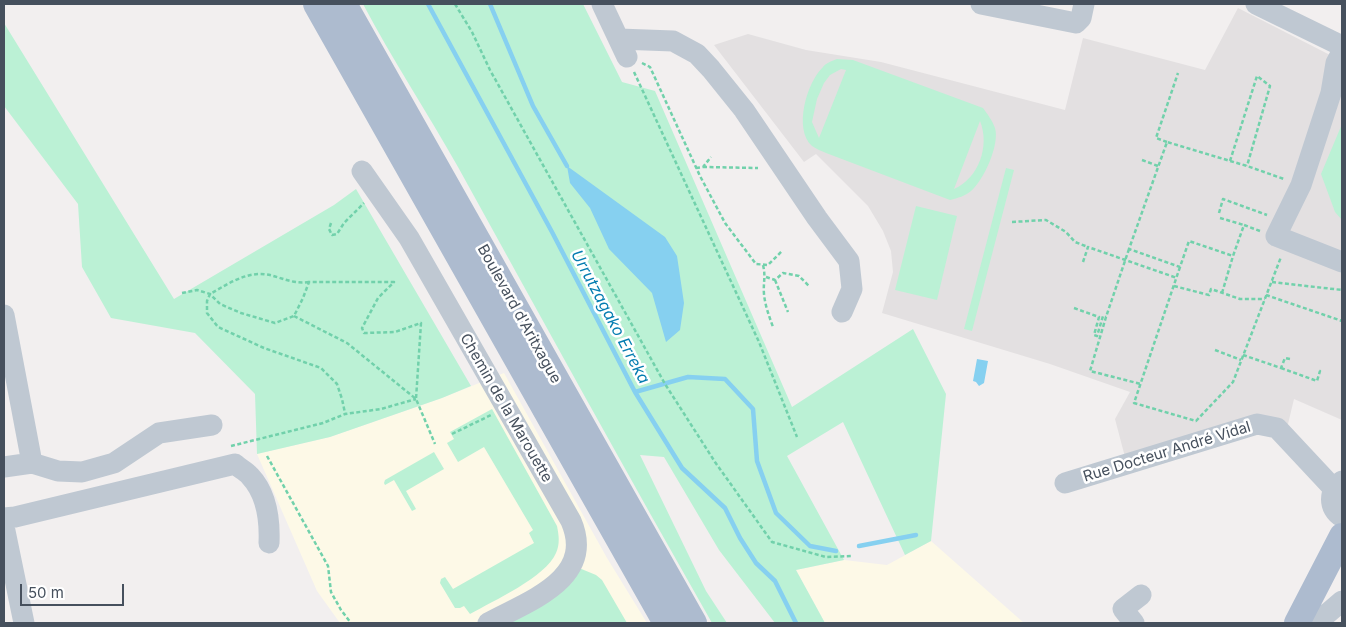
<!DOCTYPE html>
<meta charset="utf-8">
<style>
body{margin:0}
#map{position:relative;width:1346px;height:627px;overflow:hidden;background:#f2efef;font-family:Inter,sans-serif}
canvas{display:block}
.frame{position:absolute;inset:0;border:5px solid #46505d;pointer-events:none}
.scale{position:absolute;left:20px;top:584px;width:104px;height:22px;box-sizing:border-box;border:2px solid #46505d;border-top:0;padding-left:6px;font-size:15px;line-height:18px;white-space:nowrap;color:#46505d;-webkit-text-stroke:4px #fff;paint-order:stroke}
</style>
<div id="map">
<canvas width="1346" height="627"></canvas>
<div class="frame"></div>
<div class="scale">50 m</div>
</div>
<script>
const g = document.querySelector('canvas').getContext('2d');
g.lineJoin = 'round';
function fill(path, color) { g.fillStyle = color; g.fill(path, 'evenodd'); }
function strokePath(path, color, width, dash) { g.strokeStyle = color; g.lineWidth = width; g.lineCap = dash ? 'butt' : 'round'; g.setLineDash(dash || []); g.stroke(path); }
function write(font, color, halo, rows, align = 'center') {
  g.font = font + ' Inter,sans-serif'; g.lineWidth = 5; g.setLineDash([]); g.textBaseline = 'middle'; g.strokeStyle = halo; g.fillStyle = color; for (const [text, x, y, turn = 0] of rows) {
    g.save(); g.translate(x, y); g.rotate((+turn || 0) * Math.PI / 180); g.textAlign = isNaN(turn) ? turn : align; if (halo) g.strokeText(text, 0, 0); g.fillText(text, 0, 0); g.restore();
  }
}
fill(new Path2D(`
 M504 373 607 558 647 623H340L317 591 257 454 330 437 442 398Z
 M931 541 1024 623H825L796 570 844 560 887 565Z`), '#fdf9e7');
fill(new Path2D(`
 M1238 8 1330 55 1342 64V420L1294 399 1288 424 1125 457 1115 419 1130 392 1050 364 882 313 893 272 891 251 883 231 868 206 816 154 804 162 714 45 748 34 806 50 881 62 1065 110 1083 38 1205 70Z`), '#e3e0e1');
fill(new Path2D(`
 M363 4H583L622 82 655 91 792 407 913 329 946 394 931 541 905 555 843 422 787 456 844 560 796 570 825 623H775L719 550 664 457 640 455 706 591 727 623H712C626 472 542 319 458 167 427 112 392 59 363 4Z
 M4 23 174 299 334 205 356 189 471 386 442 398 330 437 257 454 255 394 195 333 111 318 82 267 78 204 4 106Z
 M837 59 853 60 983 108C988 115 992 120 995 128 1000 144 984 180 971 191 965 196 958 198 950 200L826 153C822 151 816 149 812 146 793 129 807 82 823 67 826 63 832 61 837 59ZM841 69 846 70 819 138 812 122 817 99 824 83 830 75ZM980 121C990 146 979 178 954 189Z
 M1342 124V220L1335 212 1321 174Z
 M1006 168 1014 170 972 331 964 329Z
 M916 206 957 216 937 300 895 290Z
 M492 409 557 526C559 536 560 544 556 553 546 577 493 601 470 614L464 606 460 608H455L440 583 441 579 445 577 453 589 534 543 529 533 533 530 484 447 458 462 447 443 454 439 450 432Z
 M434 452 444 469 406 491 416 509 412 511 394 480 385 485 384 483 385 480Z
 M579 568 596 575 602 580 627 623H509Z`), '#bbf1d5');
fill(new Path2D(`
 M567 166 665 237 677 256 684 303 680 330 666 342 652 293 609 249 590 208 570 183Z
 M977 359 988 361 984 383 979 386 976 382 973 381Z`), '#86d0f0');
strokePath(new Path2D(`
 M428 4 552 232 635 392 682 468 725 508 740 538 756 563 775 581 796 623
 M490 4 533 106 567 166
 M635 392 688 377 725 379 753 409 757 461 776 513 810 546 836 551
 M859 546 916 535`), '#86d0f0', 4.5);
strokePath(new Path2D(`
 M455 4 472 32 490 70 665 384 715 462 772 542 826 557 851 556
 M642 63 650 67 700 176 725 223 756 264 768 265 782 251
 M634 72 759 342 797 437
 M1167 142 1156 138 1178 73
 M1142 160 1158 166
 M1230 161 1257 76 1270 86 1247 166
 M703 167 758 168
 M696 168 703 167 711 157
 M1219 213 1223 199 1267 215
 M1220 218 1244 225
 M1012 222 1046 220 1066 232 1075 242 1088 247
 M331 223 329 229 332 235 337 234 344 223 364 203
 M1260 231 1244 225 1233 256 1189 241 1180 267 1129 249 1167 142 1247 166 1284 179
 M1129 249 1106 317 1090 371 1141 384
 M1083 262 1088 247 1177 278
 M763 265C766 277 763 283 764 294 765 305 769 316 773 327
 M1180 267 1134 403 1196 421 1233 382 1281 257
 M766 277 775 280 783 273 799 276 810 287
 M775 280 788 312
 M309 282C288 285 276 273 258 274 241 275 224 286 210 294L207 301V313L218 327 264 348 321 368 337 384 342 399 345 413
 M1272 282 1342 290
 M1174 286 1209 295 1211 289 1240 299H1265
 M182 293 197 290 210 294 220 304 241 313 275 323 294 316 303 298 309 282H394L378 298 362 328 364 333 395 332 421 323 416 399 435 444
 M1222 293 1233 256
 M1266 295 1342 321
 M1074 308 1099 317 1094 335 1097 336 1103 316 1106 317
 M294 316 347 343 416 399
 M1215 350 1241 360
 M1243 355 1281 368 1285 358 1290 359
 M1281 368 1317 381 1320 371 1318 370
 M452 434 491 415
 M231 446 323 423 345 414 381 409 416 399
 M267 456 328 566 331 592 341 610 351 623`), '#71d1ab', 2.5, [4, 2.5]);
strokePath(new Path2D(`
 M602 4 627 57
 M981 4 1076 23 1081 18 1084 4
 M1256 4 1342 46
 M619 39 673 41 697 54 711 69 744 110 817 218 849 261 852 289 842 312
 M1342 52 1336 63 1331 93 1301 185 1276 236 1342 262
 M362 171 409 238 571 521C596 579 528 601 488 623
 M4 315 32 463 4 467
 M32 463 58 471 82 472 114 463 159 433 212 425
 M1342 481C1328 490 1328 509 1342 517
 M1065 483 1257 424 1277 428 1334 489
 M4 518 15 517 235 464C239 468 246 471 250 476 267 494 270 520 269 543
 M4 526 24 623
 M1317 618 1328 613 1342 601
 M1134 623 1123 609 1141 595`), '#bfc8d2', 21);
strokePath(new Path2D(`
 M316 4 666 623
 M344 4 694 623
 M1297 623 1342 536`), '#adbbcf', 26);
write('15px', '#46505d', '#fff', [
 ["Boulevard d'Aritxague",519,314,61],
 ["Chemin de la Marouette",506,408,60],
 ["Rue Docteur André Vidal",1167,452,-17]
]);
write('italic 16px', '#057db1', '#fff', [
 ["Urrutzagako Erreka",610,317,62]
]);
</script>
